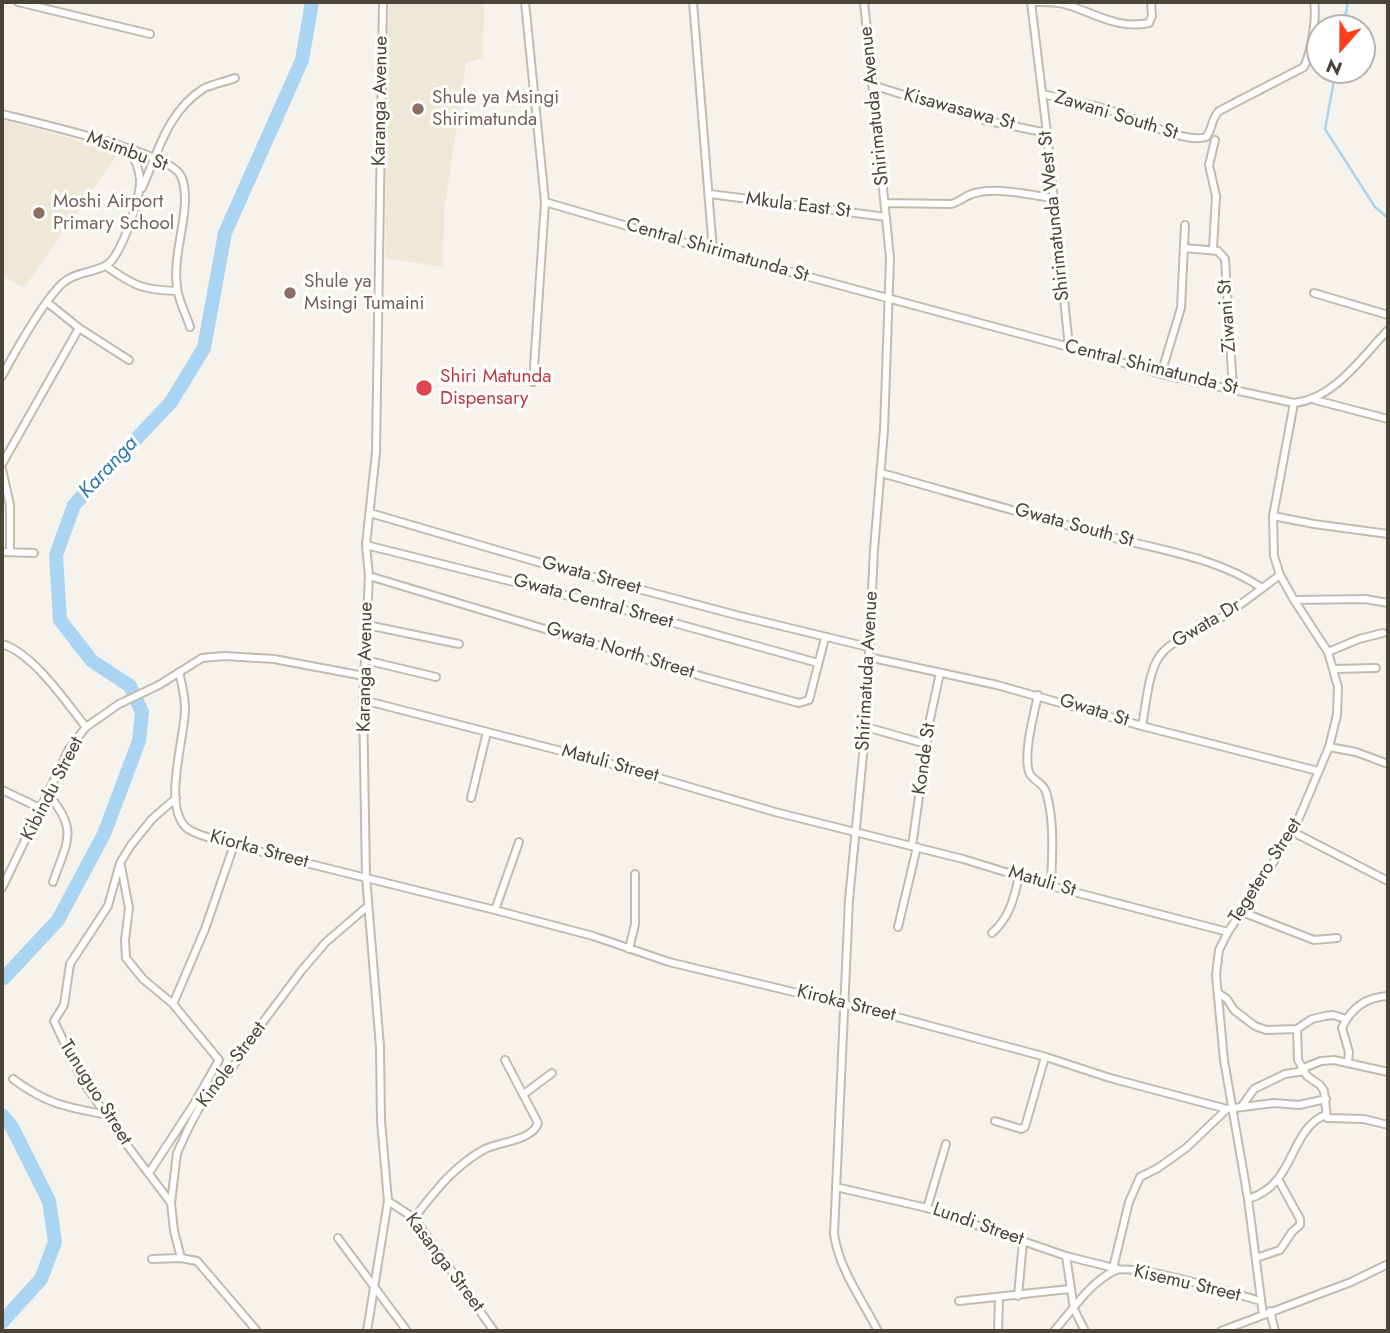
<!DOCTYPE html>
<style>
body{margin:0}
#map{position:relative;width:1390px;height:1333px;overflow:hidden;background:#f6f3ec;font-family:Jost,sans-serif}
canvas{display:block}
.frame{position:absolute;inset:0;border:4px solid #4b4439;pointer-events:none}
.north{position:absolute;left:1306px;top:14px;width:70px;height:70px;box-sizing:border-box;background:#fff;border:2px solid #b7b4b0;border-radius:50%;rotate:201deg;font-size:19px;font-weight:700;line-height:28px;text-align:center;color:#4b4439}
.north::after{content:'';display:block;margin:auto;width:24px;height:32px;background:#fc3f1d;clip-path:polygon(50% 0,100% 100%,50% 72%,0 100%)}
</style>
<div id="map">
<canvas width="1390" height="1333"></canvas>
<div class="frame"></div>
<div class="north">N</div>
</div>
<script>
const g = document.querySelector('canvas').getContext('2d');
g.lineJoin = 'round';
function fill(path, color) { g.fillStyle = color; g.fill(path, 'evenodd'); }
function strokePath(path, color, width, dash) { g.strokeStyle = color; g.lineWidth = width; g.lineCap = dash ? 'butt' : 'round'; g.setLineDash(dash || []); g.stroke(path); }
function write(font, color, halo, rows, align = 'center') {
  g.font = font + ' Jost,sans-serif'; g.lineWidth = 6; g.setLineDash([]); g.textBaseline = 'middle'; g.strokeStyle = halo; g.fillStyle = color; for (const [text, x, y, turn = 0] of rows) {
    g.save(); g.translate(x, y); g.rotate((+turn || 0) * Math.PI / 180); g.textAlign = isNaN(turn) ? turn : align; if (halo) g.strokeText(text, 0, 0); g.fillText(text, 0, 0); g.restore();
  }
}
fill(new Path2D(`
 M389 2H484L483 58 466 63 444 212 443 267 386 258 385 127Z
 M2 119 119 152 24 288 2 275Z`), '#efe8d6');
strokePath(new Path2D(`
 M1343 28 1348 2
 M1336 70 1325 129 1375 207 1388 218`), '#a9d4f2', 2.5);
strokePath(new Path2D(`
 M2 978H4L58 920 104 834 139 741 142 712 130 686 92 661 60 620 56 555 74 505 171 402 204 348 225 233 302 60 312 2
 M2 1115 12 1127 49 1201 55 1242 41 1279 2 1322`), '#a9d4f2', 14);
const minor = new Path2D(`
 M18 2 150 34
 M525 2 545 202 533 382
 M693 2 713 251
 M864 2 890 258 884 430 874 550 865 734 849 900 834 1234C839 1269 862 1300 878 1331
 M1031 2 1047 133 1069 347
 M1031 2C1042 2 1053 1 1064 4 1093 12 1117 30 1149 23L1152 16 1151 2
 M872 85 984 120 1047 133
 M1043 94C1066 100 1090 104 1112 111 1135 118 1185 144 1206 137 1213 129 1210 121 1219 111L1304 67C1311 52 1317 18 1314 2
 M2 114C34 122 160 151 178 172 185 179 185 193 185 202 184 230 173 259 177 287 178 300 186 314 190 327
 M142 188C158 152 168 111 203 89 212 84 225 82 235 78
 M710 194 886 217
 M545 202 713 251 1069 347 1161 374 1294 403C1334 399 1362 357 1388 330
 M885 203 950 204C959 203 965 195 975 193 999 187 1029 195 1054 198
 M1184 248 1218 251 1225 259 1233 390
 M1213 249 1216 196 1209 165 1215 140
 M106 266C134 286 143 290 177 291
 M1314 293 1388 315
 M48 303 79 328 129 360
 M1161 374 1181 308 1185 225
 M2 376C15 352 44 299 64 282 77 271 96 273 108 264 122 253 141 197 140 179 139 168 135 159 129 150
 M1315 400 1388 419
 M2 464 79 328
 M2 469 10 505V552
 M881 473C956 494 1031 516 1107 536 1160 550 1216 557 1262 588
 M370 513 541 563 736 615 868 647
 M1273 516 1314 524 1388 534
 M366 545 653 617 818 663
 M2 552 34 553
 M369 576 704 677 799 703 809 700 825 638
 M1294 600 1365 599 1388 603
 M367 625 459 644
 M2 644C33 653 65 701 86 727
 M1328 652 1359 639 1383 633
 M868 657 997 685 1142 726 1318 771
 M365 660 436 677
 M1334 669 1376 668
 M179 672C182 684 185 696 185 709 185 738 161 809 188 829 200 837 220 840 234 845L495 910 593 936 669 962 897 1017 1046 1057 1110 1078 1227 1109 1274 1103 1299 1105 1326 1099
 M1038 695C1034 714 1023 754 1029 772 1032 781 1043 782 1046 792 1055 821 1052 856 1051 886
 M363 700 608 763 775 812 963 859 1051 886 1228 932
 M1142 726C1146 706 1148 673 1159 657 1171 639 1196 634 1213 623 1237 608 1258 591 1280 575
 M866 727 926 744
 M1329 747 1356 752 1388 764
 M2 790 42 809
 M48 794C79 831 67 841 53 882
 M471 798 487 732
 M1293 832 1388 881
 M912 846 930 719 940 673
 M121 866 129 908 125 940 126 958 143 979 173 1004 219 1060 194 1104 149 1173
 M2 888 69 749 86 727 119 704 159 685 202 658 224 656 274 659 364 676
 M495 910 519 842
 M1242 912 1314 940 1337 938
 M898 927 917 847
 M992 933C1010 917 1014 898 1019 876
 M629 949 635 924V874
 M1218 993 1227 999 1234 1010 1255 1026 1266 1030 1297 1029 1312 1019 1325 1016 1333 1015 1346 1019
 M173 1004 205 929 234 845
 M1297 1029 1298 1060 1307 1076 1320 1085 1324 1091 1327 1118 1364 1119 1388 1125
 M1348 1062 1349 1052 1342 1028C1351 1008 1367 997 1388 996
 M1301 1069 1321 1061 1334 1060 1388 1072
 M13 1079C48 1105 67 1107 108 1115
 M524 1094 552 1073
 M1242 1106 1254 1089 1285 1074 1304 1071
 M995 1121 1021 1129 1025 1127 1045 1057
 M836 1187 927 1208 1066 1256 1118 1269
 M1248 1199C1296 1185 1288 1131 1325 1115
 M388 1201 414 1218 494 1331
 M171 1203 130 1149 83 1082 54 1021 64 1005 70 964 108 906 120 863 131 845 152 819 176 798
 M927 1208 946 1144
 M414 1218C435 1191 455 1165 485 1149 500 1142 533 1140 538 1123L505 1060
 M338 1238 407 1331
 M1066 1256 1074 1309 1085 1331
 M181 1258 174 1231 171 1203 177 1153 189 1127 203 1101 230 1072 248 1042 302 970 326 942 368 906
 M1256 1258 1280 1250 1292 1232 1300 1225V1219L1278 1179
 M152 1259 181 1258 197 1261 257 1331
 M1113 1268 1129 1202 1140 1177 1158 1168 1186 1148 1227 1109
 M1018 1296 1023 1241
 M959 1301 1069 1289
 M1270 1311 1275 1331
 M1263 1315 1248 1199 1224 1060 1216 975 1219 950 1228 932 1293 832 1329 747 1337 715 1338 687 1328 652 1294 600 1280 575 1274 556 1273 516 1294 403
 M367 1331 388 1201 381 1121 380 1047 366 877 363 700 369 576 366 545 376 452 383 2
 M998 1331 999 1298
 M1054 1331C1073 1310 1088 1284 1114 1271 1134 1262 1235 1294 1261 1301
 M1221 1331 1351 1282 1388 1264`);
strokePath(minor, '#c2bbae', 10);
strokePath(minor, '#fff', 6);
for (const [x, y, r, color] of [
 [418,109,7,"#8d6e63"],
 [39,213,7,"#8d6e63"],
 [290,293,7,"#8d6e63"],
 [424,388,9,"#e0444e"]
]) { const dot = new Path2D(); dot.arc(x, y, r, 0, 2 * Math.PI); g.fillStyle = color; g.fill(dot); strokePath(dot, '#fff', 2.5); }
write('19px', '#785e54', '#fff', [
 ["Shule ya Msingi",432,98],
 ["Shirimatunda",432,120],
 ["Moshi Airport",53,202],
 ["Primary School",53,224],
 ["Shule ya",304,282],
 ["Msingi Tumaini",304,304]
], 'left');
write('19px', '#4b4439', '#fff', [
 ["Karanga Avenue",381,101,-89],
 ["Shirimatuda Avenue",875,106,-96],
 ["Kisawasawa St",959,110,15],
 ["Zawani South St",1116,116,17],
 ["Msimbu St",127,152,20],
 ["Mkula East St",798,206,7],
 ["Shirimatunda West St",1055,216,-96],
 ["Central Shirimatunda St",717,251,16],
 ["Ziwani St",1228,316,-94],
 ["Central Shimatunda St",1151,368,14],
 ["Gwata South St",1074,526,15],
 ["Gwata Street",591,576,15],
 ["Gwata Central Street",593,602,15],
 ["Gwata Dr",1207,624,-31],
 ["Gwata North Street",620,651,17],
 ["Karanga Avenue",366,667,-89],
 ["Shirimatuda Avenue",868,671,-87],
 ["Gwata St",1094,711,17],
 ["Konde St",925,759,-82],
 ["Matuli Street",610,764,15],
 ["Kibindu Street",53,789,-63],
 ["Kiorka Street",259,850,15],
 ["Tegetero Street",1266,871,-58],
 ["Matuli St",1042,882,16],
 ["Kiroka Street",846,1004,14],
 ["Kinole Street",232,1065,-53],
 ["Tunuguo Street",95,1093,58],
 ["Lundi Street",978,1225,19],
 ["Kasanga Street",444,1263,53],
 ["Kisemu Street",1187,1284,13]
]);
write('19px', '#be3a42', '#fff', [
 ["Shiri Matunda",440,377],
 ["Dispensary",440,399]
], 'left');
write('italic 21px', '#2e7ab2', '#fff', [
 ["Karanga",109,468,-47]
]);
</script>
